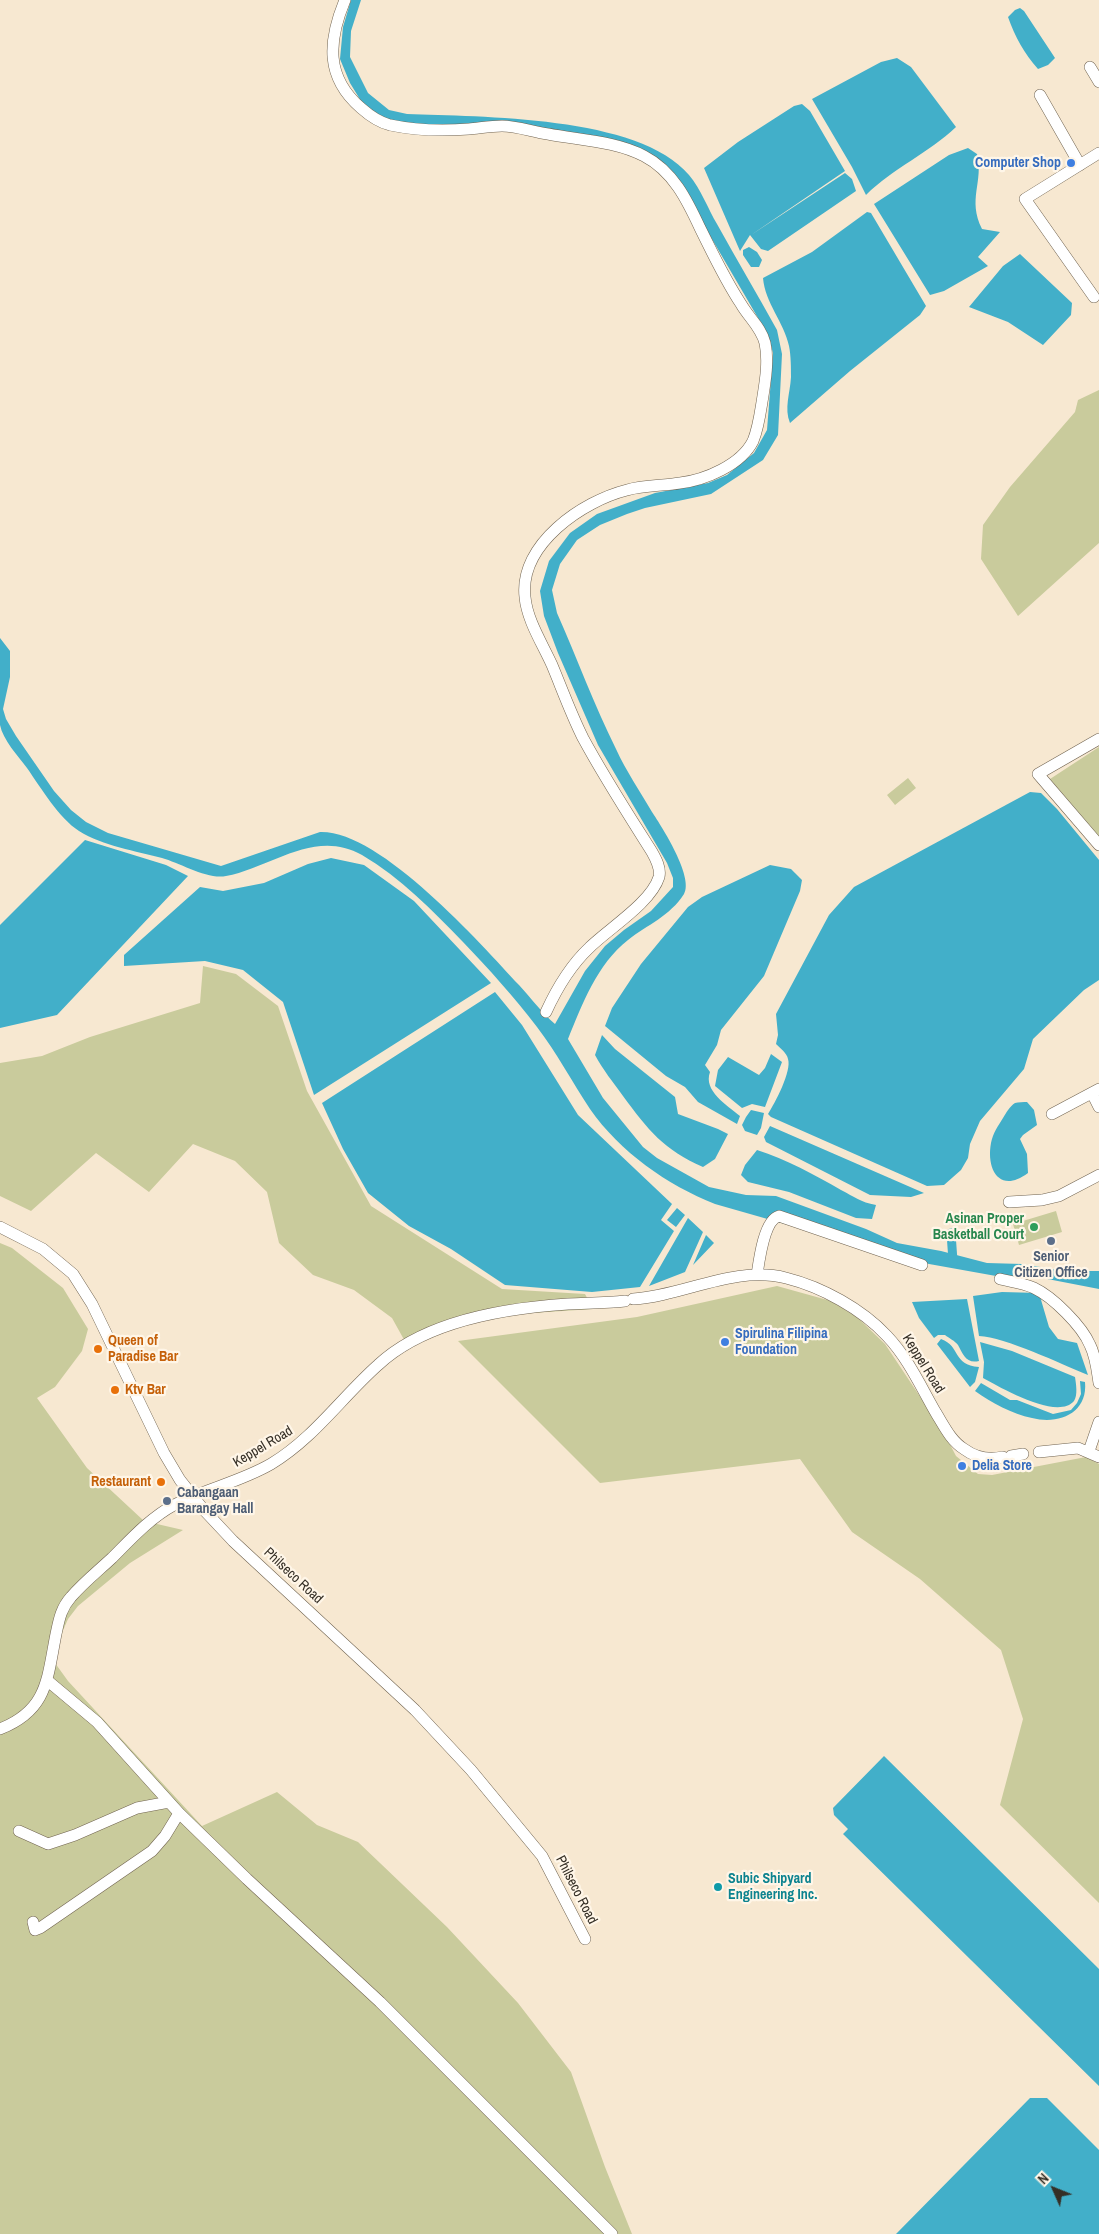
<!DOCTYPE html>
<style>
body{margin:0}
#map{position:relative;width:1099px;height:2234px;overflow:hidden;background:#f7e8d1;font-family:"Archivo Narrow",sans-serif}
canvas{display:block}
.north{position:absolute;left:1029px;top:2164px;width:50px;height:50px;-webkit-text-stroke:4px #fff6e8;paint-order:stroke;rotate:314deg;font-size:14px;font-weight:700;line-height:20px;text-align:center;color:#352f26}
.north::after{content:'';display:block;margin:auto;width:18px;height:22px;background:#352f26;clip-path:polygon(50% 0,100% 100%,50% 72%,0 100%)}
</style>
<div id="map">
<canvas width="1099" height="2234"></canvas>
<div class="north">N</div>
</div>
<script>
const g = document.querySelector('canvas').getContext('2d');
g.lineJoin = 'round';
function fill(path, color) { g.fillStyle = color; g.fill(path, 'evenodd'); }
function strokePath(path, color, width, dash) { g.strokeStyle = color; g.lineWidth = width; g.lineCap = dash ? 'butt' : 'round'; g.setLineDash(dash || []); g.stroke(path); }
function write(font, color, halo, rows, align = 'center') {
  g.font = font + ' "Archivo Narrow",sans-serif'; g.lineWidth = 4.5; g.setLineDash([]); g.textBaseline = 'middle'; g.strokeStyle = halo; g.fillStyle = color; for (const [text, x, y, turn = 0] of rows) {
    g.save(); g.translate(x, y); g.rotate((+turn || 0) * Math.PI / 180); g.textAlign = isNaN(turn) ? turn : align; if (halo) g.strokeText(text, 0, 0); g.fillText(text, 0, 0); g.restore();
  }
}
fill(new Path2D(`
 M1099 390V543L1018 616 981 559 983 525 1010 487 1075 412 1078 400Z
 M1099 747V837L1050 779Z
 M908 778 916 788 895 805 887 795Z
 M203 966 236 974 278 1006 307 1091 371 1206 502 1289 585 1294 593 1309 472 1317 407 1345 392 1318 354 1290 313 1275 279 1243 267 1192 235 1161 193 1144 149 1192 96 1153 31 1211 0 1196V1063L42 1056 90 1037 200 1003Z
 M1056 1211 1062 1232 1019 1245 1013 1224Z
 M0 1243 12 1248 63 1288 88 1329 82 1351 55 1387 37 1398 87 1468 144 1521 183 1530 130 1563 78 1606 68 1619 61 1635 55 1663 68 1681 202 1826 277 1792 317 1825 358 1842 447 1927 518 2003 571 2072 605 2167 632 2234H0Z
 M777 1286 831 1301 858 1318 885 1344 943 1431 956 1456 978 1474 992 1475 1086 1457 1099 1464V1903L1000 1805 1023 1719 1001 1650 920 1579 852 1532 800 1459 600 1483 458 1341 637 1317Z`), '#c9cb9c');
fill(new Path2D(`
 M351 0H361L351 31 350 57 368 93 389 110 407 114C480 117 639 115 689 175 701 189 708 209 717 224 737 260 757 294 777 330L782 354 778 435 763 460 711 494 645 508 627 514 600 525 577 540 560 564 552 590 557 613C577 658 594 705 616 749 626 771 640 791 652 812 662 827 694 877 684 894 670 916 647 925 628 940 597 964 582 1005 568 1039L603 1098 643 1147 657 1158 709 1187 746 1195 776 1196 866 1229 897 1243 941 1251 987 1263 1022 1264 1064 1271H1099V1289L1032 1276H996L918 1262 715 1204C667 1185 620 1152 590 1109 572 1082 557 1053 537 1027 514 997 489 969 463 942 432 910 401 878 362 855 315 828 272 867 226 876 208 880 180 863 162 858 136 851 103 846 79 831 59 818 41 788 27 768 18 756 3 740 0 725 0 717 0 707 0 699 0 679 0 658 0 638L10 651V677L3 709 6 719 16 736 54 791 71 810 86 822 108 833 221 866 320 832C380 830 480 943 519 985 531 998 542 1013 555 1024L585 971 605 946 624 930 651 911 673 887V878L667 863 598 745 558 653 544 616 540 591 549 561 570 533 597 514 655 493 708 483 727 475 754 453 767 430 773 353 768 335 678 181 627 148 536 133 417 128 382 118 361 101 350 83 340 59 343 27Z
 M1020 8 1024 11 1055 58 1048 65 1038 69C1024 53 1015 37 1008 17L1015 10Z
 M897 58 911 67 956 127C929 153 893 168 866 195L852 167 812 99 881 62Z
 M802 104 810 111 845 171 751 235 845 173 852 179 856 191 768 251 761 249 750 235 740 251 704 168 738 142 794 106Z
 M968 148 977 154C984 182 967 199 982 229L1000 232 978 257 988 266 944 291 930 295 874 204 949 155Z
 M867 212 871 213 926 306 920 315 850 371 790 423C784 408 790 394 791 377 791 368 791 356 789 346 784 322 765 303 763 278L812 252Z
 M749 247 757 252 762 260 759 267H751L743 255V250Z
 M1020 254 1072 303 1071 315 1043 345 1008 322 969 307 1003 266Z
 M1030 792 1041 793 1057 809 1099 860V980L1084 990 1033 1039 1024 1069 980 1121 970 1144 968 1158 961 1170 944 1185 927 1186 771 1117 768 1114C775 1103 792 1071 788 1059 787 1053 780 1048 776 1044L778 1035 776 1014 829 915 854 887Z
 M85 840 166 865 188 876 57 1015 0 1028V925Z
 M331 858 364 865 414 901 491 983 314 1095 283 1002 243 970 205 961 124 966V955L200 887 223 891 264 883 308 864Z
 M770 865 791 869 802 880 800 891 764 976 721 1030 717 1045 705 1065 710 1072C703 1091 727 1105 740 1116L737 1124 698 1102 685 1087 666 1076 605 1026 612 1008 641 964 688 907 702 897Z
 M495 992 522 1025 578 1115 672 1204 661 1220 674 1231 640 1287 592 1292 505 1285 451 1249 409 1226 368 1193 343 1149 322 1103Z
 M602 1035 615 1049 675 1097 678 1114 718 1129 728 1134 715 1159 703 1167C664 1150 648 1130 623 1096 613 1082 603 1070 595 1055Z
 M771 1054 782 1062 765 1107 752 1104 742 1108 715 1086 718 1070 728 1057 759 1075 765 1068Z
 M1027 1102 1034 1110 1037 1125 1023 1135 1020 1139 1027 1154 1028 1173C1000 1194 986 1170 991 1143 993 1133 998 1126 1003 1118 1006 1113 1010 1106 1015 1103 1018 1102 1024 1102 1027 1102Z
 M751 1110 764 1113 761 1128 757 1135 745 1131 742 1125 746 1117Z
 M770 1126 924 1193 911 1197 870 1195 766 1142 764 1137Z
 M757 1150C786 1159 815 1175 841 1190 855 1197 860 1202 876 1205L872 1219 856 1218 789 1192 748 1182 741 1175 745 1165Z
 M677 1208 685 1215 676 1227 667 1220Z
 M688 1218 703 1232 685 1272 649 1286Z
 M706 1235 714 1243 693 1265Z
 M1002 1292 1039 1293 1049 1327 1058 1339 1077 1343 1088 1375C1061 1364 1005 1337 979 1336L973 1296Z
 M967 1299 979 1361C966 1364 963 1354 958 1345 955 1341 949 1338 945 1335H938L934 1338 919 1318 912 1302Z
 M941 1339C961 1346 952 1365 979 1367L975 1382 970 1387 937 1344Z
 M980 1342 1012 1351 1075 1377C1076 1384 1078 1395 1074 1401 1057 1421 1000 1387 983 1378L984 1362Z
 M1080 1381 1085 1382C1088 1413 1059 1425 1032 1418 1012 1414 992 1403 975 1391L981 1383 1010 1400H1017L1053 1414 1071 1410 1077 1403 1081 1394Z
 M884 1756 1099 1969V2086L843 1834 848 1829 834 1815 833 1808Z
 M1030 2098H1047L1099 2150V2234H896Z`), '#42afc9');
strokePath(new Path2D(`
 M951 1233 953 1261`), '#42afc9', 9);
const minor = new Path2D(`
 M345 0C328 41 325 77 361 108 370 116 378 122 390 125 414 130 444 131 469 129 480 128 491 126 502 126 517 126 533 132 548 134 579 140 616 141 644 156 673 171 687 200 700 228 713 254 725 280 741 304 749 318 761 327 765 343 769 362 765 383 762 402 760 415 758 429 753 441 741 465 705 480 680 483 663 486 645 485 627 490 583 501 519 544 525 597 527 620 542 643 552 665 562 689 571 714 583 738 604 777 628 814 652 852 656 859 661 868 659 877 651 903 608 929 589 948 570 966 557 988 546 1012
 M1090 67 1099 82
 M1040 95 1080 165
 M1094 297 1025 199 1099 153
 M1099 739 1038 774 1099 845
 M1092 1093 1099 1107
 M1052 1114 1099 1089
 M1009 1202 1042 1200 1059 1196 1099 1175
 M0 1227 43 1249 73 1274 92 1304 164 1453 180 1480 203 1509 233 1541 415 1710 471 1770 542 1856 585 1939
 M757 1275C759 1261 764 1220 779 1216L922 1265
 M1000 1279C1012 1282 1023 1283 1034 1288 1053 1297 1082 1326 1090 1345 1096 1357 1097 1370 1099 1383
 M633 1299C684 1296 734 1265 786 1278 822 1287 862 1309 887 1336 908 1358 921 1387 936 1413 944 1426 951 1441 964 1449 976 1458 989 1460 1003 1457
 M1089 1451 1099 1422
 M1039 1452 1078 1448 1099 1457
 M1011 1456 1023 1454
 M48 1681 97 1722 179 1813 247 1879 380 2002 612 2234
 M0 1729C48 1710 47 1679 56 1634 59 1620 61 1608 71 1597 83 1583 98 1571 112 1558 131 1539 150 1518 174 1505 205 1489 240 1482 271 1464 314 1438 341 1398 378 1365 425 1321 506 1308 568 1304 587 1303 606 1303 625 1301
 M19 1831 48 1844 75 1835 137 1808 169 1802
 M33 1922 35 1930 40 1928 152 1851 165 1836 179 1813`);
strokePath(minor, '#706350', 12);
strokePath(minor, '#fff', 11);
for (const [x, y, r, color] of [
 [1071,163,5,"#3f7fe0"],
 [1034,1227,5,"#2e9e5b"],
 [1051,1241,5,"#5c6f8a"],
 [725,1342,5,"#3f7fe0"],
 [98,1349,5,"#e8710a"],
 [115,1390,5,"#e8710a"],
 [962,1466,5,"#3f7fe0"],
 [161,1482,5,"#e8710a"],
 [167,1501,5,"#5c6f8a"],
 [718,1887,5,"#0f9aa8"]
]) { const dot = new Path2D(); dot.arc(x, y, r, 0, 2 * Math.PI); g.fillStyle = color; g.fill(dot); strokePath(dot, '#fff6e8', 2); }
write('bold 14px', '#366cbe', '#fff6e8', [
 ["Computer Shop",1061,163,"right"],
 ["Spirulina Filipina",735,1334],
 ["Foundation",735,1350],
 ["Delia Store",972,1466]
], 'left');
write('bold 14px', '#27864d', '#fff6e8', [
 ["Asinan Proper",1024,1219],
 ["Basketball Court",1024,1235]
], 'right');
write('bold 14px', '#4e5e75', '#fff6e8', [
 ["Senior",1051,1257],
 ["Citizen Office",1051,1273],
 ["Cabangaan",177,1493,"left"],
 ["Barangay Hall",177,1509,"left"]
]);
write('bold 14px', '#c56008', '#fff6e8', [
 ["Queen of",108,1341],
 ["Paradise Bar",108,1357],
 ["Ktv Bar",125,1390],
 ["Restaurant",151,1482,"right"]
], 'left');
write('14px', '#352f26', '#fff6e8', [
 ["Keppel Road",923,1364,58],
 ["Keppel Road",263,1447,-31],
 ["Philseco Road",293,1576,43],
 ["Philseco Road",576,1890,63]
]);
write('bold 14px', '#0d838f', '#fff6e8', [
 ["Subic Shipyard",728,1879],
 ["Engineering Inc.",728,1895]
], 'left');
</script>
